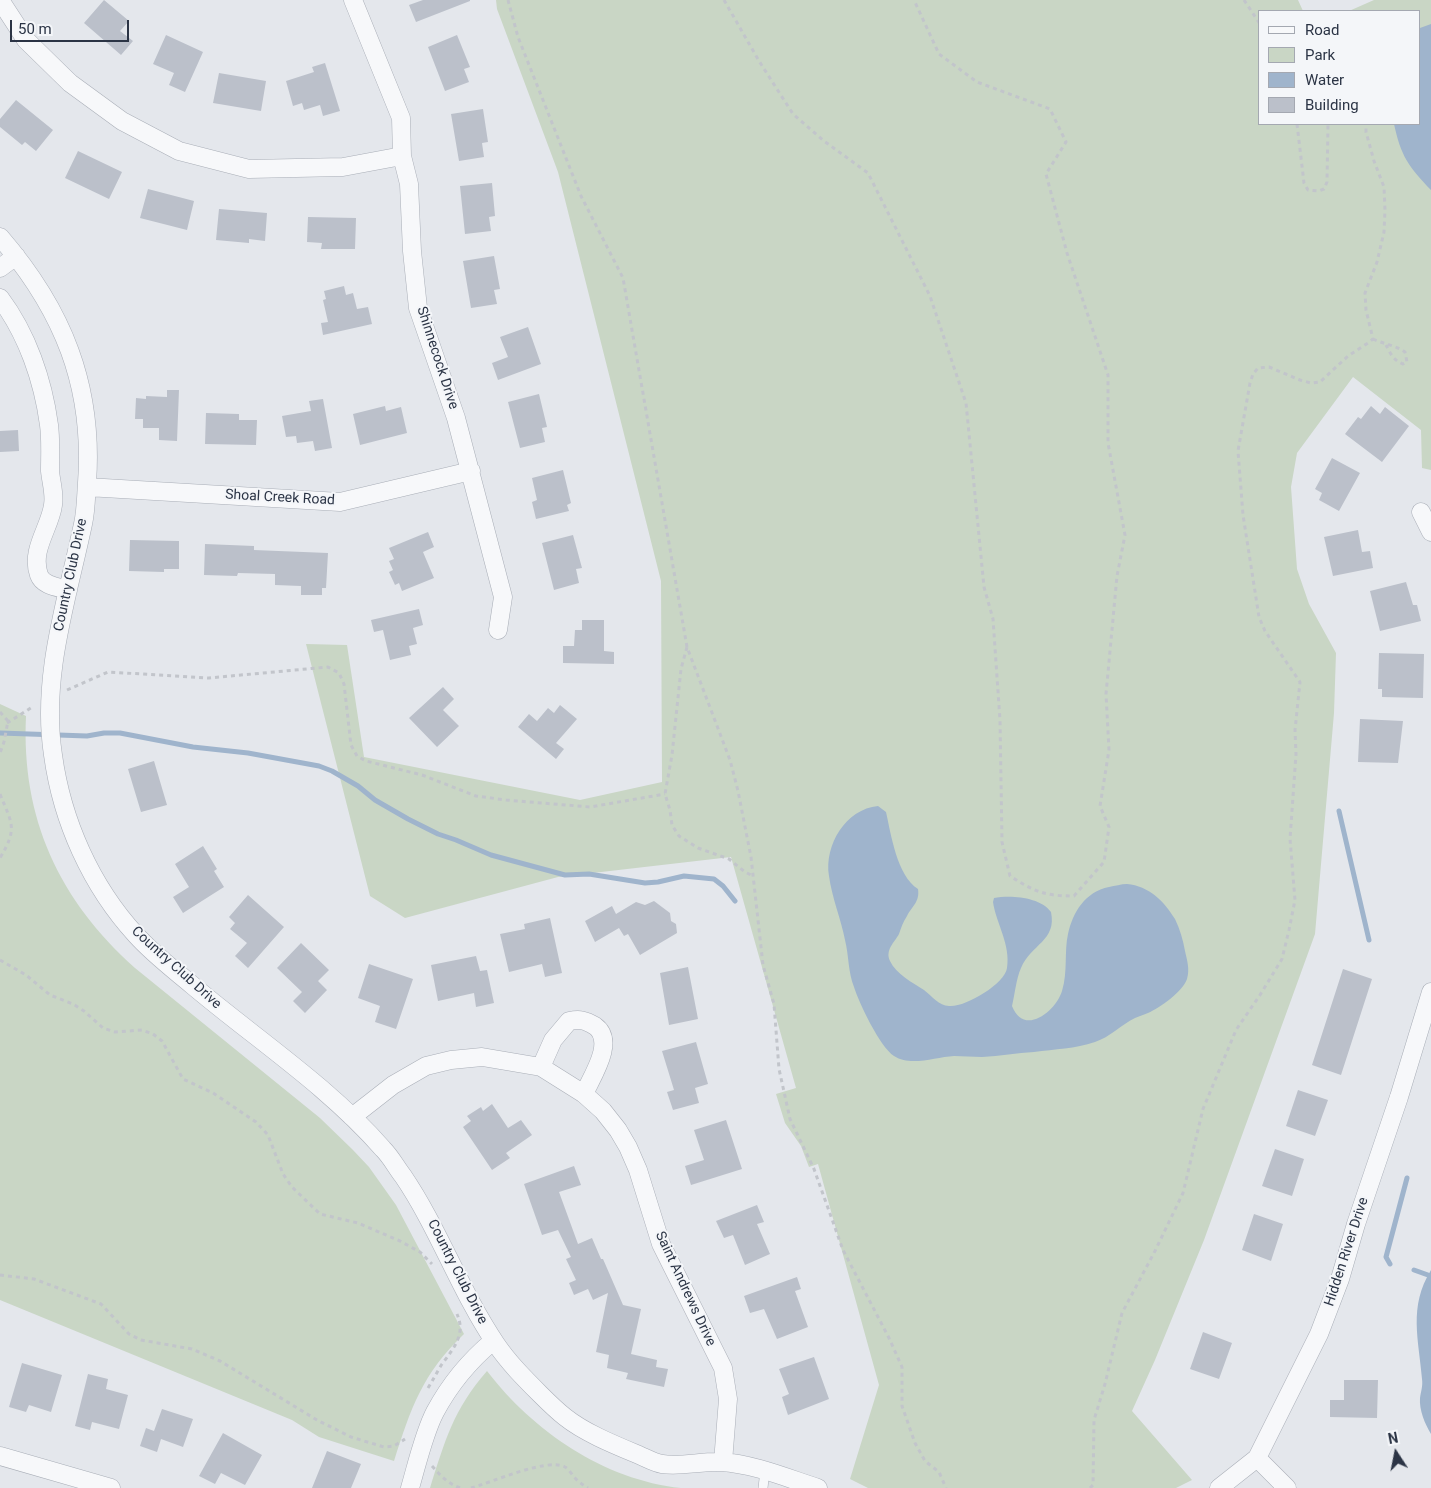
<!DOCTYPE html>
<style>
body{margin:0}
#map{position:relative;width:1431px;height:1488px;overflow:hidden;background:#e4e7ec;font-family:Roboto,sans-serif}
canvas{display:block}
.legend{position:absolute;left:1258px;top:10px;width:162px;height:115px;box-sizing:border-box;background:#f4f6f9;border:1px solid #a4a8b1;margin:0;padding:6px 9px;list-style:none;font-size:15px;color:#2b3445}
.legend li{display:flex;align-items:center;gap:10px;height:25px}
.legend b{width:25px;border:1px solid #a4a8b1}
.north{position:absolute;left:1371px;top:1428px;width:50px;height:50px;-webkit-text-stroke:4px #f4f6f9;paint-order:stroke;rotate:349deg;font-size:14px;font-weight:700;line-height:20px;text-align:center;color:#2b3445}
.north::after{content:'';display:block;margin:auto;width:18px;height:22px;background:#2b3445;clip-path:polygon(50% 0,100% 100%,50% 72%,0 100%)}
.scale{position:absolute;left:10px;top:20px;width:119px;height:22px;box-sizing:border-box;border:2px solid #2b3445;border-top:0;padding-left:6px;font-size:15px;line-height:18px;white-space:nowrap;color:#2b3445;-webkit-text-stroke:4px #f4f6f9;paint-order:stroke}
</style>
<div id="map">
<canvas width="1431" height="1488"></canvas>
<ul class="legend">
<li><b style="height:6px;background:#f7f8fa"></b>Road</li>
<li><b style="height:14px;background:#c9d6c5"></b>Park</li>
<li><b style="height:14px;background:#9fb4cc"></b>Water</li>
<li><b style="height:14px;background:#bbc0ca"></b>Building</li>
</ul>
<div class="north">N</div>
<div class="scale">50 m</div>
</div>
<script>
const g = document.querySelector('canvas').getContext('2d');
g.lineJoin = 'round';
function fill(path, color) { g.fillStyle = color; g.fill(path, 'evenodd'); }
function strokePath(path, color, width, dash) { g.strokeStyle = color; g.lineWidth = width; g.lineCap = dash ? 'butt' : 'round'; g.setLineDash(dash || []); g.stroke(path); }
function write(font, color, halo, rows, align = 'center') {
  g.font = font + ' Roboto,sans-serif'; g.lineWidth = 4; g.setLineDash([]); g.textBaseline = 'middle'; g.strokeStyle = halo; g.fillStyle = color; for (const [text, x, y, turn = 0] of rows) {
    g.save(); g.translate(x, y); g.rotate((+turn || 0) * Math.PI / 180); g.textAlign = isNaN(turn) ? turn : align; if (halo) g.strokeText(text, 0, 0); g.fillText(text, 0, 0); g.restore();
  }
}
fill(new Path2D(`
 M496 0H1298L1303 11H1260V124H1420V11H1349L1374 0H1431V470L1422 468 1421 430 1353 377 1297 453 1291 487 1297 569 1309 604 1336 653 1334 713 1315 934 1204 1240 1155 1360 1132 1411 1192 1480 1176 1488H868L850 1479 879 1385 818 1164 809 1167 801 1146 785 1123 776 1094 796 1088 731 857 558 877 405 918 370 896 306 644 347 645 364 757 580 800 662 782 661 581 558 172 497 9Z
 M0 704 26 716C21 818 59 900 135 968L320 1118 353 1150 369 1167 396 1205 464 1334C422 1374 411 1408 394 1461L319 1437 292 1420 0 1300Z
 M487 1371C533 1431 604 1480 681 1488H430C445 1441 453 1410 487 1371Z`), '#c9d6c5');
fill(new Path2D(`
 M1431 24V190C1408 166 1401 156 1394 124H1420V28Z
 M878 806 886 812C891 834 897 876 918 889 920 902 912 906 907 916 903 922 901 928 899 934 894 943 885 950 890 961 896 974 913 983 924 990 932 996 939 1006 949 1006 964 1008 1005 984 1007 968 1011 945 996 923 993 902L994 898C1011 895 1040 897 1051 912 1057 941 1031 944 1021 968 1016 979 1015 994 1012 1006 1024 1037 1056 1011 1062 991 1068 972 1064 952 1068 934 1073 912 1085 892 1109 887 1115 886 1121 884 1127 884 1149 886 1164 901 1175 919 1180 929 1183 940 1185 951 1187 960 1190 969 1187 979 1183 991 1160 1008 1148 1013 1144 1015 1139 1016 1135 1018 1121 1025 1110 1037 1095 1042 1075 1049 1055 1049 1034 1052 1017 1053 1000 1056 982 1057 973 1057 963 1056 954 1056 935 1057 911 1067 894 1056 880 1047 859 1003 854 987 848 972 849 956 845 940 841 919 832 898 829 876 824 845 846 809 878 806Z
 M1431 1270V1434C1425 1424 1419 1410 1420 1398 1421 1391 1423 1386 1422 1379 1419 1340 1408 1307 1431 1270Z`), '#9fb4cc');
strokePath(new Path2D(`
 M0 733 87 736 104 733H120L193 747 248 753 319 766 332 771 358 786 375 800 408 819 438 834 456 840 491 855 565 875 589 874 645 883 658 882 684 876 714 879 723 886 735 901
 M1339 811 1369 940
 M1390 1264 1386 1257 1407 1178
 M1414 1270 1428 1275`), '#9fb4cc', 5);
fill(new Path2D(`
 M104 0 129 21 120 31 133 41 121 55 84 23Z
 M423 0H470V1L416 22 409 5Z
 M166 35 203 52 185 92 169 85 174 73 153 64Z
 M457 35 470 67 464 69 469 82 445 91 428 47Z
 M325 63 340 111 323 116 320 105 304 110 302 103 293 106 286 81 314 72 312 67Z
 M219 73 266 81 261 111 213 103Z
 M16 100 53 130 36 151 25 142 22 145 0 127V119Z
 M483 109 488 142 482 143 484 157 459 161 451 114Z
 M78 151 122 172 109 199 65 178Z
 M492 183 495 216 489 217 491 231 465 234 460 186Z
 M148 189 194 201 187 230 140 218Z
 M219 209 267 213 265 241 249 239V243L216 240Z
 M308 217 356 218 355 249H321L322 243 307 242Z
 M494 256 500 289 494 290 497 304 471 308 463 261Z
 M344 286 346 295 353 293 357 309 368 307 372 324 323 335 321 323 328 322 323 300 326 299 324 291Z
 M528 327 541 364 498 380 492 363 508 357 500 337Z
 M167 390H179L177 441 159 440V428H143V419H135L136 398 146 399V396L167 397Z
 M539 394 547 427 542 428 545 442 520 448 508 402Z
 M323 399 332 448 315 451 313 441 297 443 296 436 286 437 282 416 311 411 309 401Z
 M385 406 386 411 401 407 407 433 360 445 353 414Z
 M1371 406 1380 414 1385 407 1409 426 1382 462 1345 434 1358 417 1361 419Z
 M206 413 239 414V420H257L256 445 205 444Z
 M18 430 19 451 0 452V431Z
 M1332 458 1360 473 1339 511 1319 500 1322 493 1315 489Z
 M563 470 571 503 567 505 569 511 536 519 532 502 537 500 532 478Z
 M1358 530 1362 552 1370 551 1373 568 1333 576 1324 537Z
 M428 532 434 547 423 552 434 578 402 591 399 583 395 585 389 572 393 570 389 561 394 559 389 548Z
 M573 535 582 568 576 569 579 583 554 590 542 543Z
 M130 540 179 541V569H164V572L129 571Z
 M205 544 254 546V550L328 553 326 588H322V595H301V586L275 585V574L238 573 237 576 204 575Z
 M1406 582 1413 605H1417L1421 621 1380 631 1370 591Z
 M419 609 423 625 413 628 417 644 409 646 411 655 390 660 383 630 374 632 371 620Z
 M582 620H604V651L614 652V664L563 663V646H574L575 630H582Z
 M1379 653 1424 654 1423 698 1382 697V689H1378Z
 M443 687 454 699 443 710 459 726 437 747 409 718Z
 M560 705 577 719 556 743 564 749 556 759 518 727 529 714 537 721 548 708 554 713Z
 M1360 719 1403 721 1398 763 1358 762Z
 M154 761 167 805 141 812 128 769Z
 M203 846 217 869 214 871 224 887 183 913 173 897 189 887 175 864Z
 M248 895 284 927 248 968 235 956 247 943 230 929 235 923 229 917Z
 M654 901 670 913 671 921 676 924 677 933 640 955 628 934 624 936 619 928 595 942 585 921 612 906 616 914 636 902 645 905Z
 M550 918 562 973 545 977 542 964 509 972 500 934 525 929 524 924Z
 M301 943 329 970 318 981 327 990 305 1013 293 1001 302 992 277 968Z
 M476 956 480 971 487 970 494 1003 476 1007 474 993 438 1001 431 965Z
 M369 964 413 979 396 1029 375 1022 380 1006 358 998Z
 M688 967 698 1019 669 1025 660 973Z
 M1343 969 1372 979 1341 1075 1312 1065Z
 M696 1042 708 1084 695 1088 699 1103 673 1110 667 1092 674 1090 662 1051Z
 M1298 1090 1328 1100 1315 1136 1286 1126Z
 M492 1104 508 1128 521 1120 532 1135 506 1153 510 1158 492 1170 463 1127 471 1121 467 1116 481 1107 483 1111Z
 M726 1120 742 1169 691 1185 685 1166 704 1160 694 1130Z
 M1275 1149 1304 1159 1292 1196 1262 1186Z
 M574 1166 581 1185 559 1192 578 1244 592 1238 601 1259H603L623 1305 641 1309 631 1354 657 1360 656 1367 668 1369 664 1387 626 1379 628 1373 607 1368 609 1355 596 1352 608 1293 593 1300 588 1289 574 1295 569 1283 576 1280 566 1259 571 1257 558 1230 542 1235 524 1184Z
 M757 1205 764 1222 757 1224 770 1254 745 1265 733 1235 724 1238 716 1221Z
 M1254 1214 1283 1224 1271 1261 1242 1250Z
 M797 1277 801 1289 795 1291 808 1327 777 1339 764 1309 750 1313 744 1296Z
 M1203 1332 1232 1343 1219 1379 1190 1369Z
 M814 1357 829 1399 788 1415 782 1397 789 1394 779 1369Z
 M22 1363 62 1375 51 1412 29 1405 26 1412 9 1407Z
 M88 1374 108 1379 106 1389 128 1395 119 1429 92 1422 90 1430 75 1426Z
 M1344 1380H1378L1377 1418 1330 1417V1400H1344Z
 M162 1409 193 1419 183 1447 161 1439 157 1452 140 1446 146 1428 154 1431Z
 M223 1433 262 1455 245 1485 221 1473 215 1484 199 1476Z
 M327 1451 361 1464 351 1488H312Z`), '#bbc0ca');
const lane = new Path2D(`
 M763 1488 765 1470`);
const street = new Path2D(`
 M0 0 26 40 70 83 122 121 179 151 249 169 343 167 402 156
 M353 0 401 118 402 156 409 184 412 251 418 308 456 418 503 597 498 630
 M0 237C63 310 94 386 87 483 86 496 86 511 83 524 67 600 41 677 53 755 62 821 91 886 136 935 153 954 173 969 192 985 256 1039 328 1086 383 1149 391 1157 396 1167 403 1176 439 1229 460 1291 496 1344 509 1363 524 1378 540 1394 548 1402 556 1410 565 1417 585 1433 615 1445 639 1455 646 1458 655 1463 662 1464 681 1467 702 1461 721 1462 754 1464 787 1478 818 1488
 M0 268 16 256
 M0 298C27 334 43 380 49 425 51 440 50 456 50 471 51 482 55 494 53 505 50 528 30 550 39 575 43 586 58 587 68 590
 M87 487 340 502 471 471
 M1421 512 1431 532
 M541 1067 553 1040 569 1021C580 1019 585 1020 595 1026 616 1041 592 1076 584 1094
 M352 1117 393 1085 426 1066 451 1060 482 1057 541 1067 584 1094 603 1111 618 1130 628 1147 638 1170 661 1244 723 1368 728 1399 723 1462
 M0 1456 111 1488
 M1257 1458 1287 1488
 M410 1488C417 1464 424 1433 435 1412 450 1384 469 1361 493 1341
 M1219 1488 1257 1458 1319 1334 1340 1279 1356 1224 1399 1097 1431 992`);
strokePath(lane, '#a9aeb7', 10);
strokePath(street, '#a9aeb7', 19);
strokePath(new Path2D(`
 M508 0 518 37 581 196 623 278 687 647 730 760 738 791 751 857 763 965 774 1004 779 1069 790 1119 814 1169 843 1250 889 1338 902 1367V1406L915 1443 925 1461 939 1472 946 1488
 M724 0 759 61 793 114 824 141 868 173 930 296 966 403 984 587 993 619 1000 720 1002 842 1010 876C1035 892 1045 896 1074 896L1104 862 1109 827 1100 806 1109 750 1106 694 1117 576 1125 535 1108 443V375L1067 253 1046 174 1066 142 1050 109 977 82 939 54 914 0
 M1244 0 1260 24
 M1297 124 1304 183 1308 190 1319 191 1324 189 1327 182 1328 124
 M1373 339C1383 344 1395 345 1405 352L1407 362 1403 364C1394 361 1390 353 1386 345
 M687 647 681 669 672 755 665 794 670 810 672 825 679 836 698 848 729 859 745 872 753 876
 M67 690 108 672 209 678 328 667 339 673 344 684 351 745 357 756 366 761 422 775 476 796 506 800 590 807 665 794
 M0 712 8 721 4 742 0 753
 M7 723 34 706
 M0 794C12 824 18 828 0 858
 M0 960 26 975 50 995 73 1004 84 1011 103 1028 115 1032 142 1030 153 1034 162 1041 183 1079 213 1093 256 1122 268 1135 283 1174 292 1187 320 1214 358 1223 400 1241 420 1252 432 1264
 M0 1275 34 1279 101 1304 129 1334 141 1340 192 1349 220 1361 317 1420 351 1437 384 1447 394 1446 405 1439
 M428 1388C433 1380 437 1372 442 1364 454 1348 466 1334 457 1314
 M432 1466C441 1476 448 1484 461 1488
 M471 1488C490 1483 548 1457 565 1467 569 1469 572 1475 575 1478 579 1482 583 1485 588 1488
 M1090 1488 1093 1485 1094 1420 1105 1384 1122 1313 1155 1251 1183 1193 1203 1109 1236 1030 1260 995 1282 959 1289 930 1295 900 1290 839 1296 754 1295 730 1300 682 1265 631 1259 617 1243 515 1238 451 1250 383 1253 374 1258 368 1269 367 1300 380 1311 383 1320 382 1348 356 1368 343 1373 339 1366 310 1365 293 1377 262 1384 232 1385 210 1384 187 1374 161 1366 132V124`), '#c2c5cb', 3, [4, 4]);
strokePath(lane, '#f7f8fa', 9);
strokePath(street, '#f7f8fa', 18);
write('14px', '#2b3445', '#f4f6f9', [
 ["Shinnecock Drive",437,358,72],
 ["Shoal Creek Road",280,498,3],
 ["Country Club Drive",71,575,-78],
 ["Country Club Drive",176,968,42],
 ["Hidden River Drive",1347,1252,-72],
 ["Country Club Drive",457,1272,63],
 ["Saint Andrews Drive",685,1289,65]
]);
</script>
